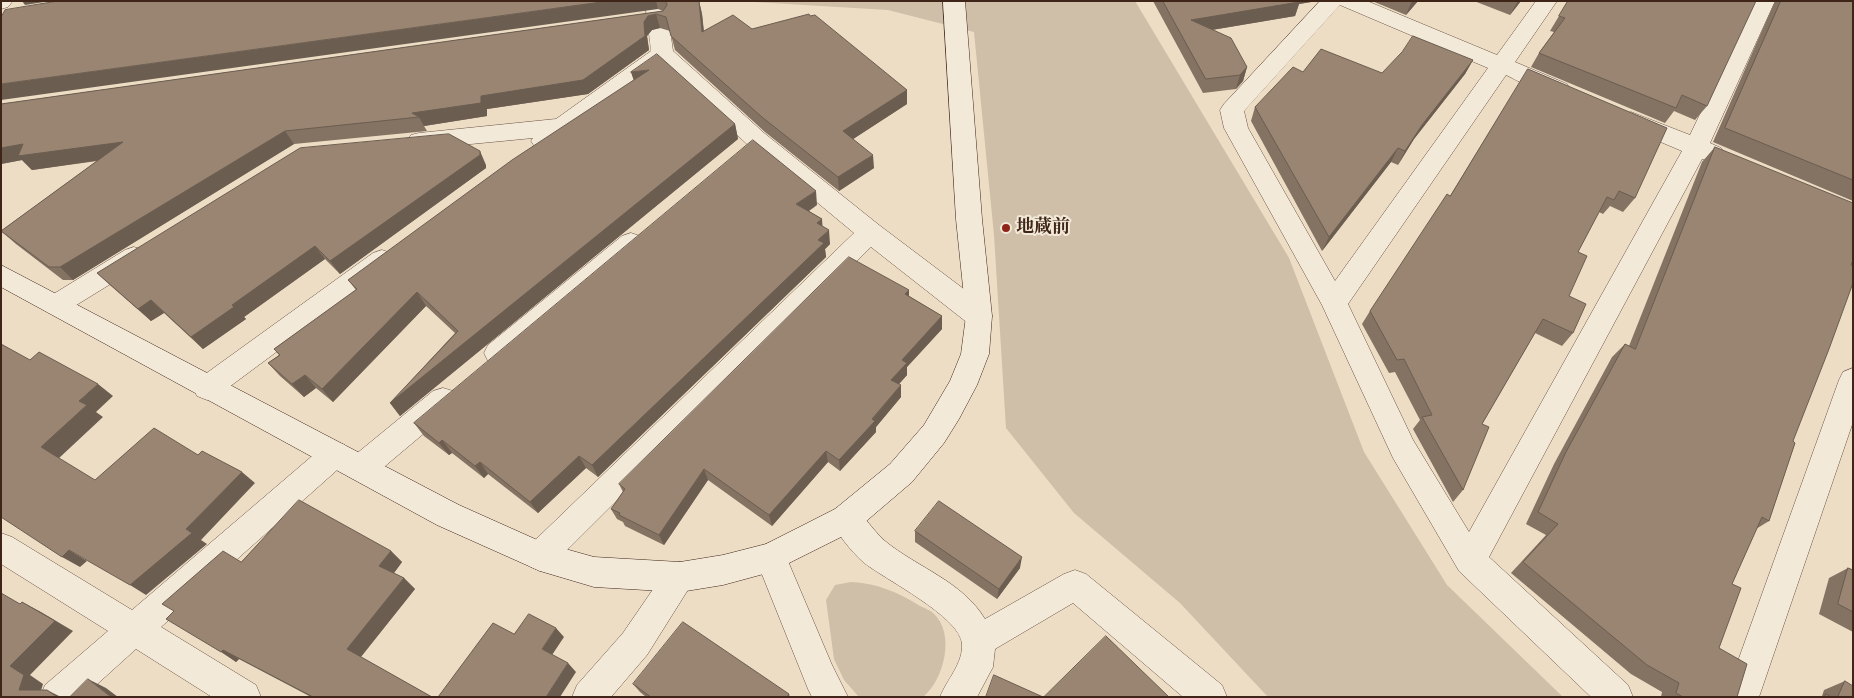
<!DOCTYPE html>
<meta charset="utf-8">
<style>
body{margin:0}
#map{position:relative;width:1854px;height:698px;overflow:hidden;background:#edddc5;font-family:"Libre Bodoni",serif}
canvas{display:block}
.frame{position:absolute;inset:0;border:2px solid #3e2518;pointer-events:none}
</style>
<div id="map">
<canvas width="1854" height="698"></canvas>
<div class="frame"></div>
</div>
<script>
const g = document.querySelector('canvas').getContext('2d');
g.lineJoin = 'round';
function fill(path, color) { g.fillStyle = color; g.fill(path, 'evenodd'); }
function strokePath(path, color, width, dash) { g.strokeStyle = color; g.lineWidth = width; g.lineCap = dash ? 'butt' : 'round'; g.setLineDash(dash || []); g.stroke(path); }
function write(font, color, halo, rows, align = 'center') {
  g.font = font + ' "Libre Bodoni","Noto Serif JP",serif'; g.lineWidth = 4; g.setLineDash([]); g.textBaseline = 'middle'; g.strokeStyle = halo; g.fillStyle = color; for (const [text, x, y, turn = 0] of rows) {
    g.save(); g.translate(x, y); g.rotate((+turn || 0) * Math.PI / 180); g.textAlign = isNaN(turn) ? turn : align; if (halo) g.strokeText(text, 0, 0); g.fillText(text, 0, 0); g.restore();
  }
}
fill(new Path2D(`
 M738 1H1135L1289 258 1364 452 1447 585 1563 697H1268L1180 603 1074 513 1006 428 994 235 974 32 888 10Z
 M851 582C876 583 898 592 920 606 924 608 930 610 933 613 956 633 944 680 923 697H859L844 680 834 659 826 600 835 585Z`), '#cfbea8');
const street = new Path2D(`
 M1 1H12V2L8 7 1 9Z
 M645 1H666L673 51 764 133 879 225 989 308 992 316 989 324 979 327 969 324 871 247 551 566 540 571 529 566 524 556 529 546 854 233 748 145 661 65 551 147 543 149 535 147 531 141 533 138 419 149 411 147 407 141 411 135 419 133 556 119 651 51Z
 M1320 1H1367L1497 55 1536 1H1557L1515 62 1567 84 1570 89 1567 94C1548 100 1523 83 1506 75L1348 304 1413 440 1469 532 1682 151 1623 126 1619 120 1623 114 1631 112 1690 135 1754 1H1775L1710 143 1721 148 1725 154 1721 160 1713 162 1702 159 1489 557 1628 685 1633 697H1591L1459 571 1393 458 1322 305 1224 128 1220 110 1224 104ZM1340 5 1488 68 1335 281 1248 128 1244 111Z
 M631 233 640 236 644 243 640 250 508 361 498 364 488 361 484 353 488 345 622 236Z
 M134 247 143 250 147 257 143 264 65 312 56 316 47 312 43 305 47 298 125 250Z
 M382 250 391 253 395 260 391 267 217 396 207 400 197 396 193 388 197 380 373 253Z
 M1853 368V422L1759 697H1725L1839 380 1843 372Z
 M443 388 453 391 457 400 453 409 372 477 361 481 350 477 346 468 350 459 433 391Z
 M335 441 345 445 350 454 345 463 161 627 256 685 261 697H212L136 649 83 697H40L45 685 108 631 1 564V533L12 537 132 610 325 445Z
 M846 505C864 512 871 529 885 541 918 568 962 581 985 619L1064 574 1075 570 1086 574 1222 685 1227 697H1183L1073 603 995 649 993 667 977 697H940C947 679 963 664 962 644 961 617 884 579 863 562 851 551 837 534 831 519L835 509Z
 M771 542 782 547 832 665 848 697H812L808 689 755 557 760 547Z
 M680 562 691 566 696 577 647 655 611 697H572L577 685 623 633 669 566Z`);
const secondary = new Path2D(`
 M943 1H965L982 219 992 316 989 354 977 385 959 419 944 443 912 482 857 529 771 572 723 585 680 592 594 587 540 571 437 525 1 287V265L459 505 544 543 594 557 680 562 723 555 766 544 835 509 890 464 924 425 950 381 961 354 966 316 956 219Z`);
strokePath(street, '#6a5343', 1);
strokePath(secondary, '#3e2518', 1);
fill(street, '#f3e9d9');
fill(secondary, '#f3e9d9');
fill(new Path2D(`
 M58 1H699L702 14 704 31 752 29 810 16 907 90V104L853 139 874 168 839 191 765 132 675 50 670 31 660 28 652 30 647 36 649 50 588 94 487 109V116L424 126 427 131 294 144 73 280H63L16 244 1 231 97 161 32 170 22 160 1 164V104L663 11 658 9Z
 M1153 1H1317L1299 4 1295 16 1212 30 1247 67 1243 81 1236 89 1203 93Z
 M1372 1H1418L1406 15Z
 M1474 1H1521L1510 15Z
 M1568 1 1707 106 1695 120 1674 111 1665 123 1531 67 1539 53 1554 32 1550 31Z
 M1775 1H1853V201L1713 142Z
 M1473 60 1465 74 1414 139 1398 165 1391 162 1322 251 1251 121 1255 107 1382 73Z
 M1528 69 1635 198 1623 212 1610 206 1603 214 1599 212 1578 252 1569 296 1573 333 1562 346 1535 333 1482 424 1463 490 1453 502 1413 429 1420 420 1395 372 1389 373 1362 324 1370 311 1450 196Z
 M631 72 735 124 738 139 400 416 390 403 455 333 426 306 333 402 316 388 304 397 280 376 268 363 279 355 274 349 356 290 348 280 634 80Z
 M1715 147 1793 441 1769 521 1756 529 1732 584 1719 648 1737 697H1661L1662 692 1631 674 1511 573 1546 535 1526 524 1554 464 1612 357 1625 344 1629 346 1702 162Z
 M486 165V168L340 274 325 259 244 317 246 319 203 349 164 313 151 321 111 286 97 273Z
 M817 205 809 211 822 219V226L830 244 825 249 826 257 598 477 586 468 538 513 488 474 484 478 452 453 449 455 424 436 414 423Z
 M909 296 942 316V329L907 367V375L899 384 901 397 876 427V432L840 471 828 462 772 526 708 480 664 545 625 526 623 522 617 519 611 509 623 492 619 484Z
 M915 531 1020 568 997 599 915 542Z
 M391 551 402 562 394 573 404 578 415 589 361 657 432 697H311L239 659 236 662 173 611 241 562Z
 M1848 568 1853 570V632L1819 614 1829 578Z
 M1845 681 1853 697H1820L1822 696 1824 690Z
 M633 684 789 694 790 697H646L640 692Z`), '#847262');
fill(new Path2D(`
 M22 1H50L25 5Z
 M609 1H656L658 9 1 100V84Z
 M699 1 702 14 705 46 702 32Z
 M1289 1H1317L1299 4 1295 16 1187 34 1191 20Z
 M1412 1H1418L1406 15Z
 M1518 1H1521L1510 15Z
 M656 14 660 28 652 30 647 36 649 50 588 94 487 109V116L424 126 419 117 412 113 481 96 644 22 648 16Z
 M1473 60 1465 74 1414 139 1398 165 1405 151 1422 125Z
 M1247 67 1243 81 1236 89 1240 75Z
 M649 70 636 87 631 72Z
 M907 90V104L844 145 843 131Z
 M735 124 738 139 400 416 390 403Z
 M285 131 294 144 73 280 60 267Z
 M123 142 135 155 32 170 22 160 1 164V148L23 144Z
 M1398 148 1391 162 1322 251 1329 237Z
 M480 151 486 165V168L340 274 330 261Z
 M873 155 874 168 839 191 838 177Z
 M816 191 817 205 798 218 796 204Z
 M822 219 823 233 817 223Z
 M829 230 830 244 825 249 826 257 598 477 592 465Z
 M315 246 325 259 244 317 246 319 203 349 191 337 232 305Z
 M909 290V302L905 294Z
 M417 292 426 306 333 402 322 389Z
 M151 300 164 313 151 321 138 309Z
 M942 316V329L907 367V375L892 392 891 380 902 360Z
 M305 375 316 388 304 397 292 384Z
 M98 384 113 396 96 412 103 417 58 459 41 447 79 401Z
 M901 385V397L876 427V432L840 471 839 460Z
 M442 440 452 453 449 455 439 443Z
 M826 451 828 462 772 526 769 515Z
 M579 456 586 468 538 513 530 502Z
 M480 462 488 474 484 478 475 466Z
 M704 469 708 480 664 545 659 535Z
 M242 472 255 483 201 540 207 544 146 595 130 585Z
 M69 550 87 561 80 567 62 557Z
 M391 551 402 562 391 577 379 566Z
 M1022 557 1020 568 997 599 999 589Z
 M404 578 415 589 359 659 347 649Z
 M22 602 41 612 73 631 30 675 43 684 39 697 19 690 10 666Z
 M556 628 564 637 550 658 542 649Z
 M223 650 239 659 236 662 221 652Z
 M568 663 576 672 560 697H546Z
 M88 679 106 688 118 697H111Z
 M47 690 61 697H57Z`), '#6b5d50');
const building = new Path2D(`
 M58 1H609L1 84V17L5 10Z
 M666 1H699L702 32 733 15 752 29 809 14 810 16 815 15 907 90 843 131 873 155 838 177 763 118 671 36 666 17 656 14 648 16 644 22 645 36 583 80 481 96V103L412 113 419 117 285 131 60 267H49L1 231 123 142 18 156 23 144 1 148V104L663 11 667 5Z
 M1163 1H1299V2L1191 20 1231 38 1247 67 1240 75 1206 79Z
 M1568 1H1756L1707 106 1682 95 1676 108 1539 53 1565 18 1559 16Z
 M1781 1H1853V180L1725 128Z
 M1413 36 1473 60 1422 125 1405 151 1398 148 1329 237 1255 107 1293 67 1303 72 1321 49 1382 73 1402 52Z
 M657 54 735 124 390 403 458 331 417 292 322 389 305 375 292 384 268 363 280 355 274 349 357 289 348 280 512 160 649 70 631 72Z
 M1528 69 1667 128 1635 198 1619 191 1614 200 1607 197 1578 252 1587 256 1569 296 1586 304 1573 333 1543 319 1482 424 1489 427 1463 490 1422 417 1432 415 1404 359 1397 360 1370 311 1447 194 1450 196Z
 M449 134 480 151V155L330 261 315 246 232 305 234 307 191 337 151 300 138 309 97 273 300 148Z
 M753 140 816 191 796 204 822 219 817 223 829 230 818 240 824 243 592 465 579 456 530 502 480 462 475 466 442 440 439 443 414 423Z
 M1715 147 1853 203V260L1851 265H1853V283L1829 349 1793 441 1795 443 1769 521 1762 517 1732 584 1741 588 1719 648 1747 664 1737 697H1683L1676 693 1679 683 1647 665 1523 562 1558 524 1538 512 1566 452 1625 344 1635 349Z
 M849 257 909 290 905 294 942 316 902 360 907 363 891 380 901 385 872 419 875 421 839 460 826 451 769 515 704 469 659 535 619 515 620 513 611 509 625 489 619 484Z
 M1 344 30 360 39 352 98 384 79 401 87 405 41 447 95 480 154 428 198 455 202 451 242 472 186 529 192 533 130 585 69 550 62 557 1 517Z
 M299 500 391 551 379 566 404 578 347 649 432 697H313L223 650 221 652 166 619 174 611 162 604 223 551 241 562Z
 M939 501 1022 557 999 589 915 531Z
 M1848 568 1853 570V612L1838 604Z
 M1 593 20 604 22 602 55 621 10 666 24 675 19 690H47L57 697H1Z
 M529 614 556 628 542 649 568 663 546 697H438L493 623 514 634Z
 M683 622 789 694 787 697H651L633 684Z
 M1106 636 1169 697H1044Z
 M994 675 1043 697H986Z
 M88 679 111 697H70Z
 M1845 681 1853 686V697H1838Z
 M1826 694 1831 697H1825Z`);
fill(building, '#998572');
strokePath(building, '#6b5d50', 1);
for (const [x, y, r, color] of [
 [1006,228,5,"#8f2418"]
]) { const dot = new Path2D(); dot.arc(x, y, r, 0, 2 * Math.PI); g.fillStyle = color; g.fill(dot); strokePath(dot, '#f3e9d9', 2); }
write('bold 18px', '#3e2518', '#f3e9d9', [
 ["地蔵前",1016,228]
], 'left');
</script>
